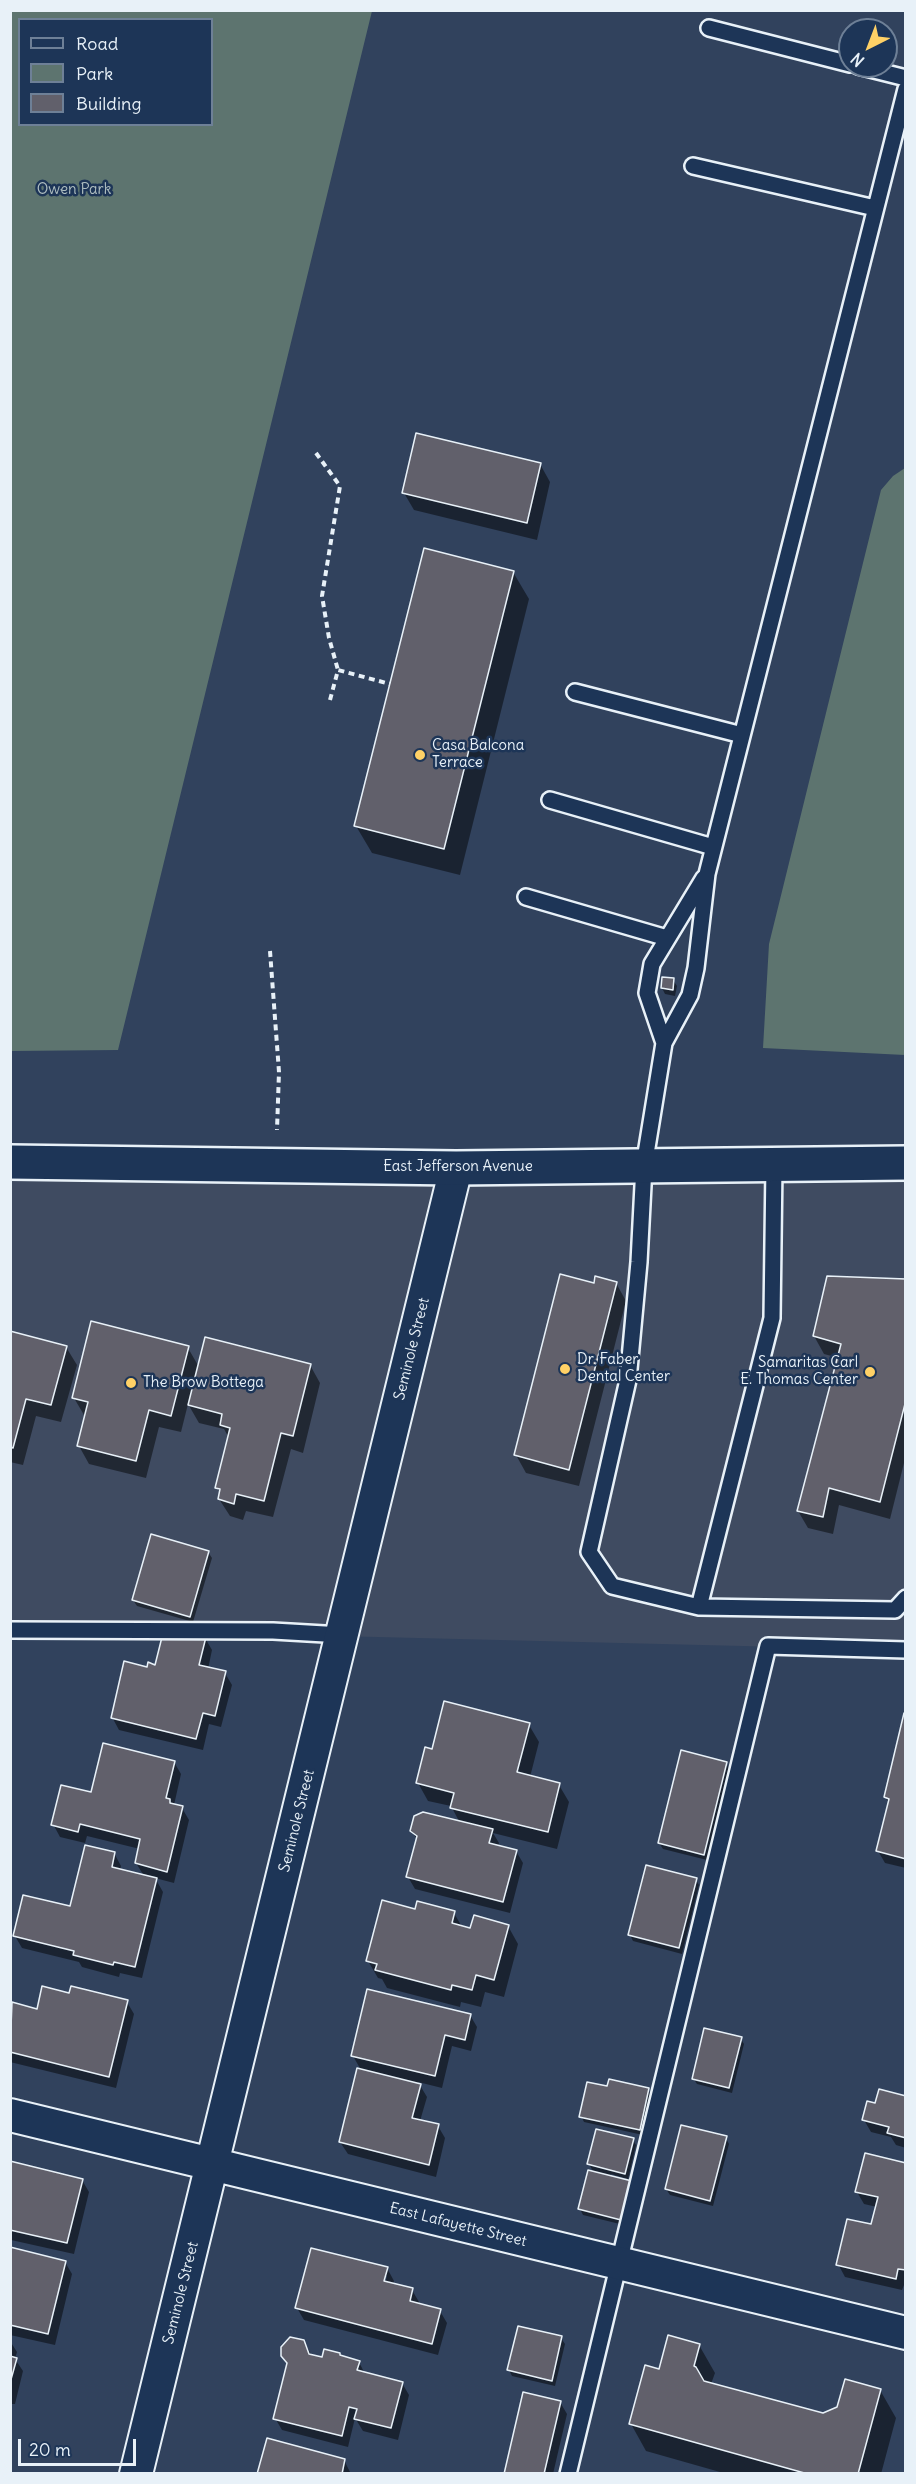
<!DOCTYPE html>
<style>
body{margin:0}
#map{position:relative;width:916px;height:2484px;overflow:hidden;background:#31425d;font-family:Delius,sans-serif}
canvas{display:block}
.frame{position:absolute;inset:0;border:12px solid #e8f1f8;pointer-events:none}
.legend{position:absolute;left:18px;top:18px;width:195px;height:108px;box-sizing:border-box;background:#1d3557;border:2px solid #6e8097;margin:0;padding:8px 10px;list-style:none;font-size:18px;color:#e8f1f8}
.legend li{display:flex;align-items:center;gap:12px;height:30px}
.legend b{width:30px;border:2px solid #6e8097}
.north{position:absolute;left:838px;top:18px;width:60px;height:60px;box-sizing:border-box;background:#1d3557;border:2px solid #6e8097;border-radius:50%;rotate:222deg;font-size:16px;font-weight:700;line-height:24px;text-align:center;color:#e8f1f8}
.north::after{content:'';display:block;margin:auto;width:21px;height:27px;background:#ffd166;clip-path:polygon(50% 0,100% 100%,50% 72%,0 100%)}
.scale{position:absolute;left:18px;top:2439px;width:118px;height:27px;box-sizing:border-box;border:3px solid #e8f1f8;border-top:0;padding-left:8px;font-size:18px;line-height:21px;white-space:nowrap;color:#e8f1f8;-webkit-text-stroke:4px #1d3557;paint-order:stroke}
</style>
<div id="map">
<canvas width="916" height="2484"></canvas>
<div class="frame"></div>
<ul class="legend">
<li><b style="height:8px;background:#1d3557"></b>Road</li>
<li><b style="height:16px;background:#5d746f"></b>Park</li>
<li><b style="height:16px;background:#61606b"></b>Building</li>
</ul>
<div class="north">N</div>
<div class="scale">20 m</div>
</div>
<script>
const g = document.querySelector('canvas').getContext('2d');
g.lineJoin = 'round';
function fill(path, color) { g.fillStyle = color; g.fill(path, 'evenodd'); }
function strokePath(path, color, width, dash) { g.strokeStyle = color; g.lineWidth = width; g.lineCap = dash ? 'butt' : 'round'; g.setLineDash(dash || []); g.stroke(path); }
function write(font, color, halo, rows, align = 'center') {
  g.font = font + ' Delius,sans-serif'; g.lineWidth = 5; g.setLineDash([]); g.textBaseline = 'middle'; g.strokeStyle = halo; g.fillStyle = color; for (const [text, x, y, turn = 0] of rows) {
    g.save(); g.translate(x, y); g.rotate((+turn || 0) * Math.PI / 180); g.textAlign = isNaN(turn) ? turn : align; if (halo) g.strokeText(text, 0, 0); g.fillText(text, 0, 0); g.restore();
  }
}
fill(new Path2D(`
 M11 1162 905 1163V1650L11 1628Z`), '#3f4b61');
fill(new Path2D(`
 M10 11H372L118 1050 11 1051ZM20 20H212V124H20Z
 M905 468V1055L763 1048 769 944 881 490 893 476Z`), '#5d746f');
fill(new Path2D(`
 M540 464 550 482 537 540 414 510 404 493Z
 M513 572 529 599 460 875 372 853 356 826Z
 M673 980 677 986 675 996 665 994 662 988Z
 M906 1280V1455L890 1519 839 1505 833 1534 808 1528 798 1511 839 1358 824 1354 814 1336Z
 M616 1283 626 1301 579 1486 526 1473 516 1455 595 1285Z
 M10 1332 66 1347 77 1365 61 1422 36 1416 23 1465 10 1462Z
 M188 1348 199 1367 310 1365 320 1383 303 1453 291 1449 273 1517 246 1511 243 1520 230 1516 219 1499 221 1494 217 1487 229 1438 224 1429 199 1423 188 1404 181 1432 159 1427 146 1478 89 1464 79 1446 87 1416 84 1415 74 1398Z
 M208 1552 212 1558 193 1622 137 1606 133 1600Z
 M205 1638 212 1650 208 1669 225 1673 232 1685 221 1727 209 1724 203 1750 119 1730 112 1717 148 1668 157 1667Z
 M905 1715 906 1868 885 1863 878 1851 889 1803 885 1797Z
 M529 1725 539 1742 530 1777 559 1785 569 1802 557 1849 493 1833 499 1843 498 1847 516 1851 523 1863 510 1913 415 1889 408 1877 417 1840 412 1830 460 1823 451 1806 428 1801 418 1783 433 1751Z
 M174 1762 181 1774 174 1805 182 1808 189 1820 174 1883 155 1878 163 1892 142 1978 120 1973 119 1977 82 1967 79 1962 22 1948 15 1936 71 1908 114 1853 121 1866 120 1870 144 1876 136 1863 140 1849 87 1836 85 1843 60 1837 53 1824 92 1794Z
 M726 1763 729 1769 707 1860 663 1849 659 1843Z
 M696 1880 699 1885 682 1954 633 1941 630 1935Z
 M416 1911 454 1913 462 1927 471 1930 508 1926 518 1944 504 1997 485 1992 481 2007 461 2002 460 2007 387 1988 382 1979 378 1978 368 1961Z
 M71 1995 127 2002 134 2014 116 2088 10 2062V2013L13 2004 38 2011Z
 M470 2015 477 2027 471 2051 452 2046 442 2088 418 2082 427 2097 420 2121 438 2126 445 2138 436 2177 348 2154 340 2142 361 2070 353 2056Z
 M741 2039 744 2044 732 2093 697 2084 693 2078Z
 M608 2088 648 2090 652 2096 643 2135 584 2122 581 2116Z
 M906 2097V2148L896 2145 891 2137 871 2132 864 2120 876 2105Z
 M726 2138 729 2144 713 2206 670 2195 666 2189Z
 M633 2140 636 2145 628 2179 611 2174 610 2177 631 2183 624 2225 583 2215 580 2209 594 2173 589 2164Z
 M10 2163 82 2180 89 2192 74 2254 11 2240Z
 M906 2164V2280L902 2290 845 2277 838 2264 872 2226 877 2207 864 2204 857 2192Z
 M10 2249 65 2262 72 2274 55 2345 10 2335Z
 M387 2268 394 2281 393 2285 412 2290 419 2302V2305L440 2311 447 2323 438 2355 304 2320 297 2308ZM384 2276H387L384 2288Z
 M561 2338 565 2344 555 2386 512 2376 509 2370Z
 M299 2339 306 2345 312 2356 323 2358 341 2357 359 2362 365 2374 402 2383 409 2395 398 2440 363 2431 355 2418 348 2447 282 2430 275 2418 288 2365 283 2356Z
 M10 2341 17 2352 15 2359 23 2371 15 2404H10Z
 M699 2345 715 2373 711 2384 824 2414 880 2390 896 2418 881 2474H727L646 2451 631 2424 660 2371Z
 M560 2402 567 2414 553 2474H506Z
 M344 2460 351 2474H259Z`), '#0007');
const building = new Path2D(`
 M416 433 541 463 527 523 402 493Z
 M424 548 514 571 444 849 354 826Z
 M662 977 674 978 673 990 661 988Z
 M560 1274 594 1283 595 1276 617 1282 569 1470 514 1455Z
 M827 1276 906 1279V1400L880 1502 829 1488 823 1517 797 1511 841 1344 813 1336Z
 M91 1321 189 1346 171 1416 149 1410 136 1461 77 1446 88 1402 72 1398Z
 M10 1331 67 1346 51 1405 26 1399 13 1448 10 1447Z
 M205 1337 311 1364 293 1436 281 1433 264 1501 236 1494 234 1504 218 1499 220 1489 215 1488 230 1428 220 1425 222 1414 188 1405Z
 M151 1534 209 1551 190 1617 132 1600Z
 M162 1637H206L199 1665 226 1671 215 1716 203 1713 196 1739 111 1718 124 1661 147 1667 148 1662 155 1665Z
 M444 1701 530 1723 517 1772 560 1783 548 1832 450 1808 454 1793 416 1783 425 1747 432 1749Z
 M904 1713H906V1859L876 1851 889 1799 884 1797Z
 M103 1743 175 1761 166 1798 170 1799V1803L183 1806 167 1872 135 1863 140 1839 80 1824 78 1832 51 1825 61 1785 91 1792Z
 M681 1750 727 1762 704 1855 658 1843Z
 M423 1812 493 1829 489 1843 517 1850 503 1902 406 1877 417 1836 410 1831 414 1816Z
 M85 1845 115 1852 112 1867 157 1878 135 1967 114 1962 113 1965 73 1955 74 1951 13 1936 23 1895 70 1906Z
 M646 1865 697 1878 679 1948 628 1935Z
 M382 1900 415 1909 417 1901 455 1911 452 1923 470 1928 474 1915 509 1925 494 1980 476 1975 472 1990 452 1985 451 1990 375 1970 377 1964 366 1961Z
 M42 1986 69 1993 71 1986 128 2000 109 2077 10 2052 12 2002 37 2009Z
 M367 1989 471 2014 465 2040 445 2035 435 2076 351 2056Z
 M704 2028 742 2037 729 2088 692 2079Z
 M357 2068 421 2084 412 2118 439 2124 429 2165 339 2142Z
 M609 2079 649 2088 640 2130 579 2117 587 2082 607 2086Z
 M879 2089 906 2096V2138L887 2133 889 2127 862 2120 867 2101 875 2103Z
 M681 2125 727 2136 710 2201 665 2189Z
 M596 2129 634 2138 625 2174 587 2164Z
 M865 2153 906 2163V2270L898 2269 896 2279 836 2265 847 2219 871 2224 878 2197 855 2192Z
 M10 2161 83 2179 67 2243 10 2230Z
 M588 2170 632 2181 621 2220 578 2209Z
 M10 2247 66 2261 48 2334 10 2325Z
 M311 2248 388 2267 384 2281 413 2288 410 2301 441 2309 432 2344 295 2308Z
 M518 2326 562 2336 552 2381 507 2370Z
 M668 2335 700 2344 694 2366 696 2367 704 2381 823 2413 837 2407 845 2379 881 2389 858 2474H808L629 2424 645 2365 659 2369Z
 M290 2337 304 2340 309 2354 322 2357 324 2349 340 2353V2355L360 2361 357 2370 403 2382 391 2428 354 2419 357 2409 349 2407 342 2436 273 2419 287 2363 281 2356V2347Z
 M10 2356 17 2358 10 2383Z
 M523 2392 561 2401 544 2474H504Z
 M267 2438 345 2459 342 2474H257Z`);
fill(building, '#61606b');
strokePath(building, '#e8f1f8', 1.5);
const lane = new Path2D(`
 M709 28 850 64
 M858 66 906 78
 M693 166 875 208
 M575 692 742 735
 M550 800 713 847
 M526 897 667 938
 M664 1043 647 993 652 964 704 878
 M774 1165 772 1318 699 1607 612 1586 589 1552 628 1380 639 1262 644 1166 664 1043 690 995 696 968 707 874 906 89
 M699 1607 895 1610 906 1598
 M10 1630 273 1631 342 1635
 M568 2474 768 1646 906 1650`);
const street = new Path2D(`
 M10 2115 906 2333
 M136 2474 456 1168`);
const secondary = new Path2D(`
 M10 1162 456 1168 906 1163`);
strokePath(lane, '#e8f1f8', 20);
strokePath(street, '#e8f1f8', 36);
strokePath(secondary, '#e8f1f8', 38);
strokePath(new Path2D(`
 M316 453 340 486 322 596 329 638 338 670
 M330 700 338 670 390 684
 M270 951 279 1072 277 1130`), '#e8f1f8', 4, [6, 4.5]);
strokePath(lane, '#1d3557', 15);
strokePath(street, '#1d3557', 32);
strokePath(secondary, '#1d3557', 33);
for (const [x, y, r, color] of [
 [420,755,6,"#ffd166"],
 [565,1369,6,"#ffd166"],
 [870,1372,6,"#ffd166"],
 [131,1383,6,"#ffd166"]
]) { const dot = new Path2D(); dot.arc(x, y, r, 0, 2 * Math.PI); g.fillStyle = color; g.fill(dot); strokePath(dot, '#1d3557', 2); }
write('15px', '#b0bfc1', '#1d3557', [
 ["Owen Park",74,190]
]);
write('15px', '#e8f1f8', '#1d3557', [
 ["Casa Balcona",432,746],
 ["Terrace",432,763],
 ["Dr. Faber",577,1360],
 ["Dental Center",577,1377],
 ["Samaritas Carl",858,1363,"right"],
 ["E. Thomas Center",858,1380,"right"],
 ["The Brow Bottega",143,1383]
], 'left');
write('15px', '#e8f1f8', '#1d3557', [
 ["East Jefferson Avenue",458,1167],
 ["Seminole Street",412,1349,-76],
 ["Seminole Street",297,1821,-76],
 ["East Lafayette Street",458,2225,14],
 ["Seminole Street",181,2293,-76]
]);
</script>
